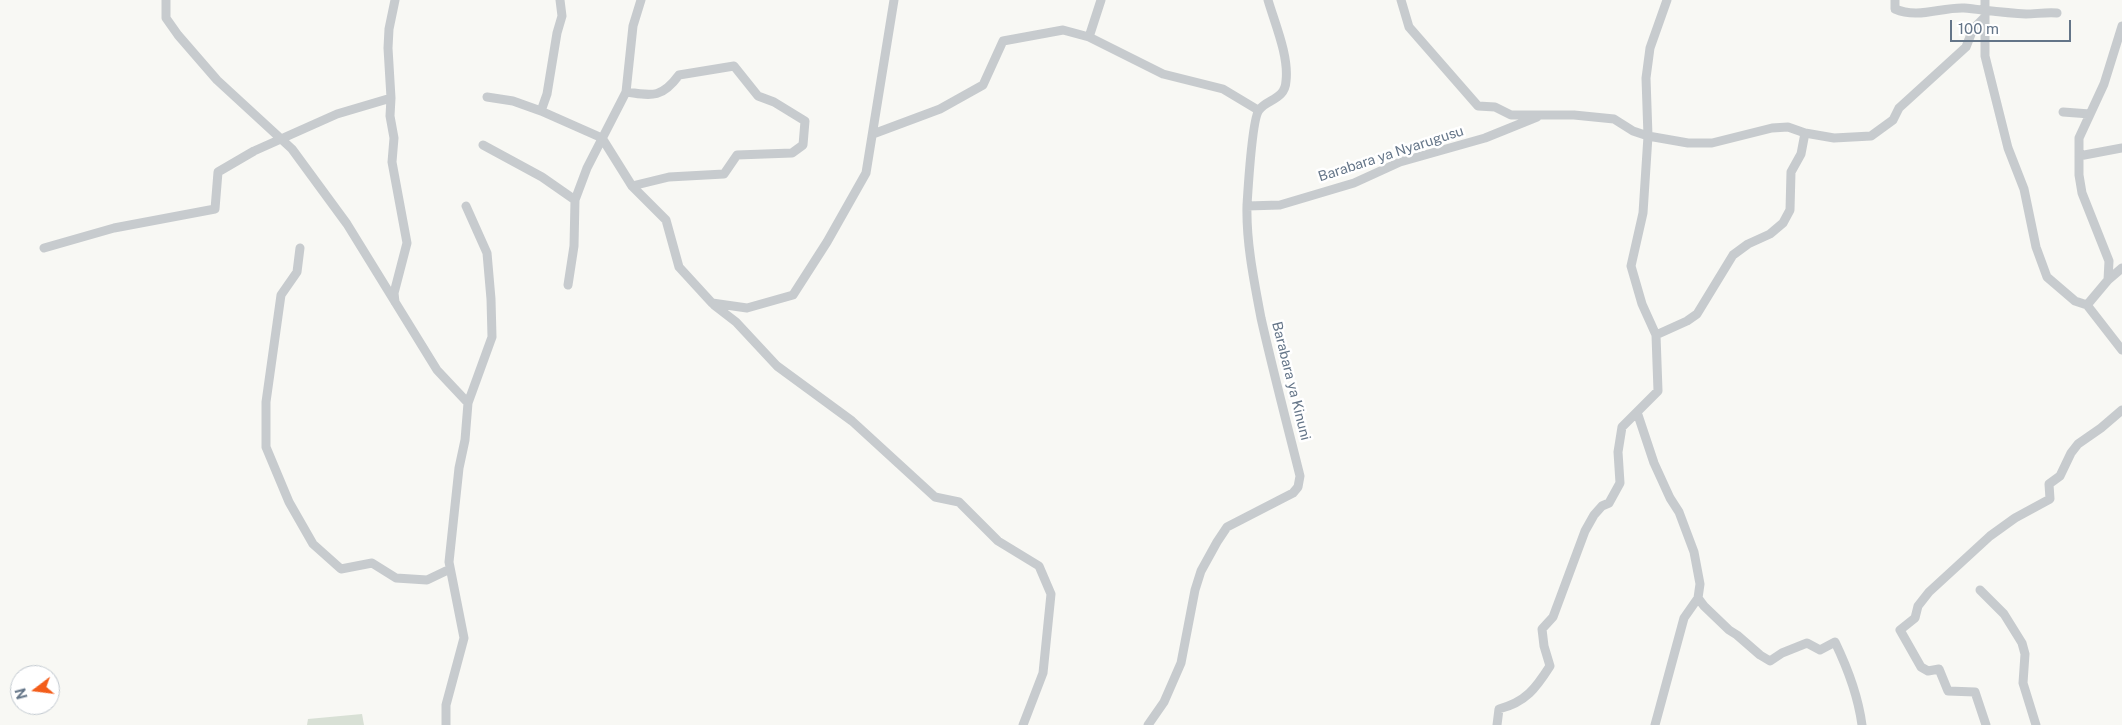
<!DOCTYPE html>
<style>
body{margin:0}
#map{position:relative;width:2122px;height:725px;overflow:hidden;background:#f8f8f4;font-family:"Public Sans",sans-serif}
canvas{display:block}
.north{position:absolute;left:10px;top:665px;width:50px;height:50px;box-sizing:border-box;background:#fff;border:1px solid #c1c8cf;border-radius:50%;rotate:255deg;font-size:14px;font-weight:700;line-height:20px;text-align:center;color:#647588}
.north::after{content:'';display:block;margin:auto;width:18px;height:22px;background:#f35d1a;clip-path:polygon(50% 0,100% 100%,50% 72%,0 100%)}
.scale{position:absolute;left:1950px;top:20px;width:121px;height:22px;box-sizing:border-box;border:2px solid #647588;border-top:0;padding-left:6px;font-size:15px;line-height:18px;white-space:nowrap;color:#647588;-webkit-text-stroke:4px #fff;paint-order:stroke}
</style>
<div id="map">
<canvas width="2122" height="725"></canvas>
<div class="north">N</div>
<div class="scale">100 m</div>
</div>
<script>
const g = document.querySelector('canvas').getContext('2d');
g.lineJoin = 'round';
function fill(path, color) { g.fillStyle = color; g.fill(path, 'evenodd'); }
function strokePath(path, color, width, dash) { g.strokeStyle = color; g.lineWidth = width; g.lineCap = dash ? 'butt' : 'round'; g.setLineDash(dash || []); g.stroke(path); }
function write(font, color, halo, rows, align = 'center') {
  g.font = font + ' "Public Sans",sans-serif'; g.lineWidth = 5; g.setLineDash([]); g.textBaseline = 'middle'; g.strokeStyle = halo; g.fillStyle = color; for (const [text, x, y, turn = 0] of rows) {
    g.save(); g.translate(x, y); g.rotate((+turn || 0) * Math.PI / 180); g.textAlign = isNaN(turn) ? turn : align; if (halo) g.strokeText(text, 0, 0); g.fillText(text, 0, 0); g.restore();
  }
}
fill(new Path2D(`
 M362 714 364 725H307L308 719Z`), '#d8e0d5');
strokePath(new Path2D(`
 M166 0V18L178 35 217 80 292 149 347 224 437 370 468 403 465 440 459 468 449 562 464 638 446 705V725
 M1401 0 1409 27 1478 106 1495 107 1511 115H1574L1614 119 1633 131 1648 136 1688 143H1712L1772 128 1788 127 1805 133 1834 138 1871 136 1893 120 1899 108 1966 47 1973 29 1984 18
 M1895 0V9C1918 19 1941 7 1964 8 1984 10 2005 13 2026 14 2036 14 2046 12 2057 13
 M1985 0V56L2008 148 2024 189 2036 247 2047 277 2075 301 2087 305 2122 350
 M1089 37 1101 0
 M626 92C653 96 662 98 679 75L734 66 758 96 774 102 805 121 803 145 792 153 737 155 724 174 669 177 632 186
 M487 97 513 101 541 111 602 138 632 186 666 220 679 267 712 303 747 308 793 295 827 242 866 173 894 0
 M391 98 390 116 394 138 392 162 407 243 394 293 395 302
 M541 111 547 94 557 33 562 16 560 0
 M2063 112 2090 114
 M873 134 940 109 983 85 1003 41 1063 30 1089 37 1163 74 1223 89 1258 110
 M483 145 542 177 575 200
 M2079 156 2122 148
 M466 206 487 253 491 299 492 337 468 403
 M1247 206 1280 205 1354 183 1400 162 1485 138 1537 117
 M44 248 114 228 215 209 218 172 254 151 337 114 391 98 388 48 389 29 395 0
 M300 248 297 272 281 295 266 402V447L289 502 313 544 341 569 372 563 396 578 427 580 450 569
 M2108 280 2109 261 2082 193 2079 175V138L2104 84 2122 26
 M568 285 574 246 575 200 587 168 626 92 633 26 641 0
 M714 305 736 322 777 366 852 421 935 497 959 502 998 541 1039 566 1051 594 1043 673 1023 725
 M2087 305 2108 280 2122 268
 M1656 335 1687 321 1697 314 1733 255 1748 244 1770 234 1783 223 1790 210 1791 172 1801 154 1805 133
 M1637 412 1654 463 1670 498 1679 512 1694 552 1700 584 1698 598 1684 618 1655 725
 M1980 590 2004 614 2022 643 2025 654 2023 683 2036 725
 M1698 598 1704 606 1729 630 1737 635 1760 655 1770 661 1782 653 1807 643 1820 650 1835 642C1848 669 1858 695 1862 725
 M1148 725 1164 702 1181 663 1195 590 1201 571 1217 542 1227 527 1293 493 1298 487 1300 476C1287 424 1273 371 1261 318 1254 281 1246 242 1247 205 1248 190 1252 119 1259 110 1267 99 1285 100 1286 81 1289 56 1275 24 1268 0
 M1497 725 1499 709C1526 702 1536 688 1550 666L1544 646 1542 629 1553 617 1585 531 1594 515 1602 506 1609 503 1620 483 1618 452 1622 427 1658 391 1656 335 1642 304 1631 266 1643 213 1648 136 1646 78 1650 48 1667 0
 M1986 725 1975 692 1948 691 1939 669 1928 671 1921 667 1900 630 1915 618 1918 606 1929 592 1990 536 2015 518 2050 499 2049 484 2060 476 2071 453 2078 444 2101 428 2122 410`), '#c7cbce', 9);
write('14px', '#647588', '#fff', [
 ["Barabara ya Nyarugusu",1391,154,-18],
 ["Barabara ya Kinuni",1291,381,76]
]);
</script>
